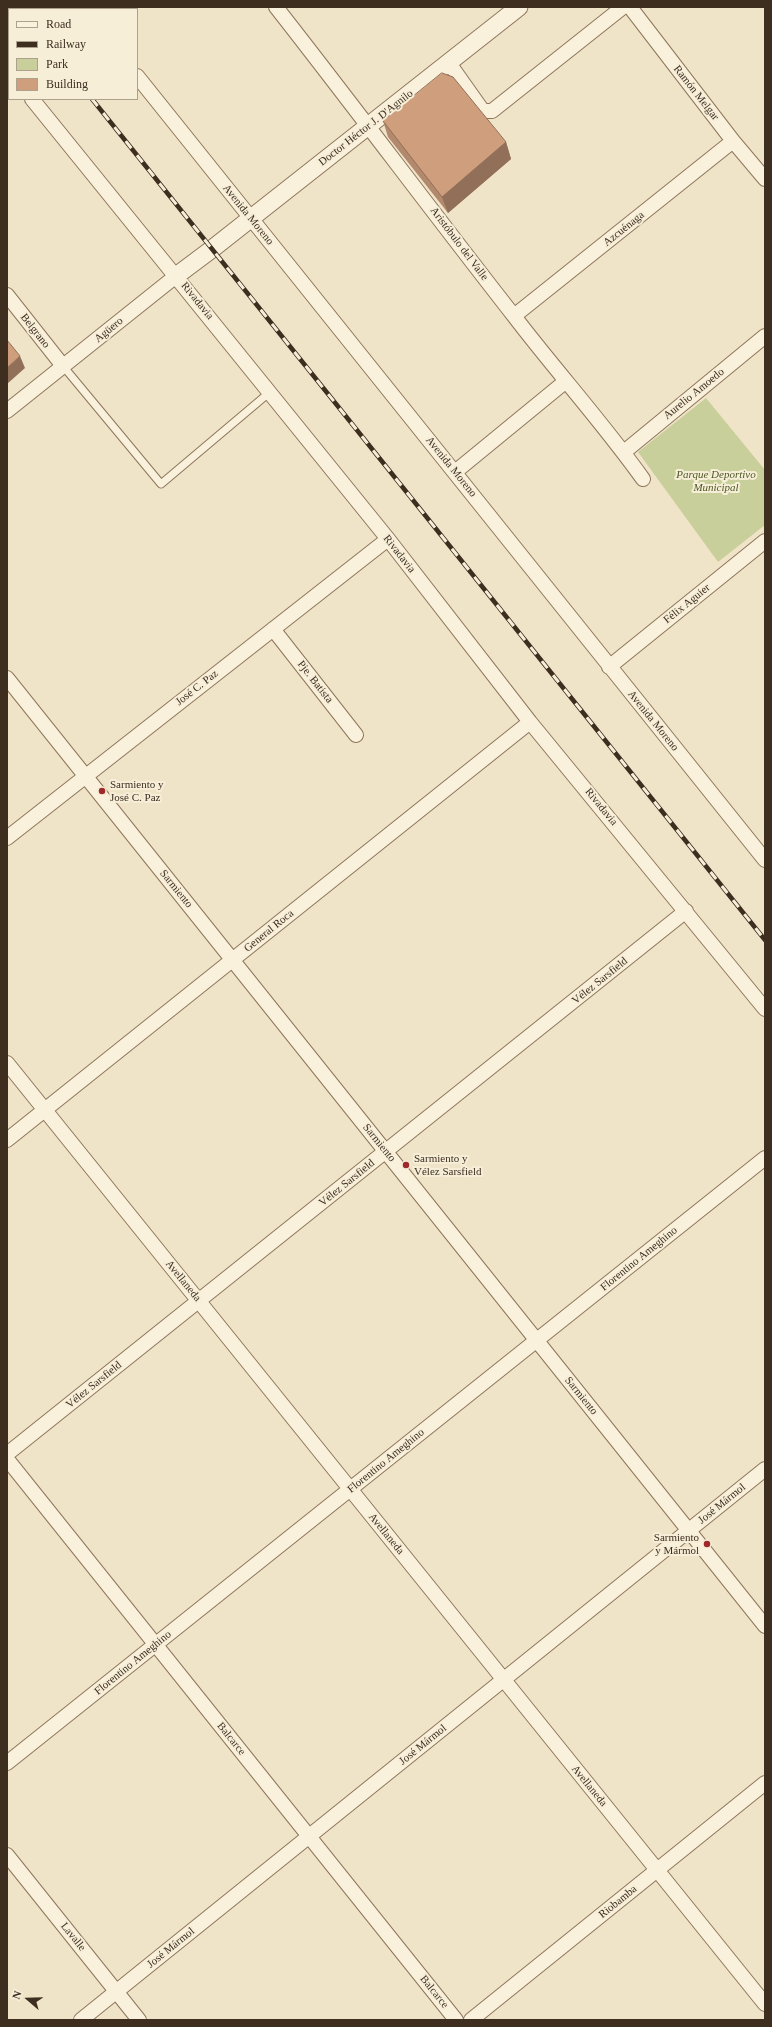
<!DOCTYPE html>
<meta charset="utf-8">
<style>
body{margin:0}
#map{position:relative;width:772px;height:2027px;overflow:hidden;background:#f0e4c8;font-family:"Times New Roman",serif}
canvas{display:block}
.frame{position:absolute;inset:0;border:8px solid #3d2e20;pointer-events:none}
.legend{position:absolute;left:8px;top:8px;width:130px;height:92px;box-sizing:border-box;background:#f7eed8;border:1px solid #ada18e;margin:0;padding:5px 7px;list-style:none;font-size:12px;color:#3d2e20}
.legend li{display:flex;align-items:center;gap:8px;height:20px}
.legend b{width:20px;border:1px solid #ada18e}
.north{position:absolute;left:8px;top:1979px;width:40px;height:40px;-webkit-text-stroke:3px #f7eed8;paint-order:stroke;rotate:290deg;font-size:11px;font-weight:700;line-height:16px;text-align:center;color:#3d2e20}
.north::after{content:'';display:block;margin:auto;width:14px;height:18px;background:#3d2e20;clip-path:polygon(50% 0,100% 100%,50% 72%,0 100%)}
</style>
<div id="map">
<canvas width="772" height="2027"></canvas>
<div class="frame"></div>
<ul class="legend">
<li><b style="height:5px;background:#faf1dc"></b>Road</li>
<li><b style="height:5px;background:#3d2e20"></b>Railway</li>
<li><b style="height:11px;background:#c9cf9b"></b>Park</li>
<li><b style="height:11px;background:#cf9f7d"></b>Building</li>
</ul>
<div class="north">N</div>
</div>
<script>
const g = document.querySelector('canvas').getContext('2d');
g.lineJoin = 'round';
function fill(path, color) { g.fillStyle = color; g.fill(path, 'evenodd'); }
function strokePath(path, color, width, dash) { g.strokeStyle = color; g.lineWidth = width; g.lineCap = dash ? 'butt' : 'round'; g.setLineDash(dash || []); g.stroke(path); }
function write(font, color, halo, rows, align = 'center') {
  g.font = font + ' "Times New Roman",serif'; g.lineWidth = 4; g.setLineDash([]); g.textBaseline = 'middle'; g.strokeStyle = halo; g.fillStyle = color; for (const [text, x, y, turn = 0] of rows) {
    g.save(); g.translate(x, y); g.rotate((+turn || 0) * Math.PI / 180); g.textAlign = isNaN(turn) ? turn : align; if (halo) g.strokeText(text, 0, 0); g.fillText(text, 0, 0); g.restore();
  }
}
fill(new Path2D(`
 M706 398 765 470V525L718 562 638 452Z`), '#c9cf9b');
const service = new Path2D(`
 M63 366 161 484 270 392`);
const minor = new Path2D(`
 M82 7 84 9
 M276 7C356 109 434 214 514 316 556 371 603 423 643 479
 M630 7 733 141 765 179
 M449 63 483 111H492L623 7
 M7 68 9 71
 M137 76 765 860
 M32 99 388 539 530 722 765 1009
 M7 295 63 366
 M514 316 733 141
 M7 411 176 276
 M624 452 765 336
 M455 472 566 381
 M273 629 356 735
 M609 667 765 541
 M7 678 765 1626
 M7 838 388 539
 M7 1063 765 2004
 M7 1140 530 722
 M7 1454 686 911
 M7 1459 456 2020
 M7 1763 765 1158
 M7 1855 139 2020
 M81 2020 765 1469
 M471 2020 765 1783`);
const tertiary = new Path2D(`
 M176 276 212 249 519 7`);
strokePath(service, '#8d765c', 9);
strokePath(minor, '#8d765c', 16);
strokePath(tertiary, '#8d765c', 19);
strokePath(service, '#faf1dc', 7);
strokePath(minor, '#faf1dc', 14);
strokePath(tertiary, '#faf1dc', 17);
const rail = new Path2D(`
 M22 7 24 9
 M92 99 765 940`);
strokePath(rail, '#3d2e20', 4.5);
strokePath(rail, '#f7eed8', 3, [9]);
fill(new Path2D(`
 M383 121 506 142 511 159 448 213 388 137Z`), '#b2896c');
fill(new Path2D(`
 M506 142 511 159 448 213 442 197Z
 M20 356 25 368 7 384V368Z`), '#916f58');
const building = new Path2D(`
 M442 73 453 77 506 142 442 197 383 121Z
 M7 340 20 356 7 368Z`);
fill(building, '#cf9f7d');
strokePath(building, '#916f58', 1);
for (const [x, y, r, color] of [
 [102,791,4,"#9e2a2b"],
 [406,1165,4,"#9e2a2b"],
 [707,1544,4,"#9e2a2b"]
]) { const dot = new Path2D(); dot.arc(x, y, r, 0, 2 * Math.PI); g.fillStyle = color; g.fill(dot); strokePath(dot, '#f7eed8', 1.5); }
write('11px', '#3d2e20', '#f7eed8', [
 ["Ramón Melgar",696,93,52],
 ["Doctor Héctor J. D'Agnilo",366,128,-38],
 ["Avenida Moreno",248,215,51],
 ["Azcuénaga",624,229,-39],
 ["Aristóbulo del Valle",459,244,53],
 ["Rivadavia",197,301,51],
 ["Agüero",109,330,-39],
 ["Belgrano",35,331,52],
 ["Aurelio Amoedo",694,394,-39],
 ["Avenida Moreno",451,467,51],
 ["Rivadavia",399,554,52],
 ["Félix Aguier",687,604,-39],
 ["Pje. Batista",315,682,52],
 ["José C. Paz",197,688,-38],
 ["Avenida Moreno",653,721,51],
 ["Rivadavia",601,807,51],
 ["Sarmiento",176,889,51],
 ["General Roca",269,931,-39],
 ["Vélez Sarsfield",600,981,-39],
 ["Sarmiento",379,1143,51],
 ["Vélez Sarsfield",347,1183,-39],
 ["Florentino Ameghino",639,1259,-39],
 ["Avellaneda",183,1281,51],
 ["Vélez Sarsfield",94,1385,-39],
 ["Sarmiento",581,1396,51],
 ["Florentino Ameghino",386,1461,-39],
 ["José Mármol",722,1504,-39],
 ["Avellaneda",386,1534,51],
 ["Florentino Ameghino",133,1663,-39],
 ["Balcarce",231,1739,51],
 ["José Mármol",423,1745,-39],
 ["Avellaneda",589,1786,51],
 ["Riobamba",618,1902,-39],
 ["Lavalle",73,1937,51],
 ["José Mármol",171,1948,-39],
 ["Balcarce",434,1992,51]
]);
write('italic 11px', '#4d5a26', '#f7eed8', [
 ["Parque Deportivo",716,475],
 ["Municipal",716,488]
]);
write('11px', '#3d2e20', '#f7eed8', [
 ["Sarmiento y",110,785],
 ["José C. Paz",110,798],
 ["Sarmiento y",414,1159],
 ["Vélez Sarsfield",414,1172],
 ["Sarmiento",699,1538,"right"],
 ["y Mármol",699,1551,"right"]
], 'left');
</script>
